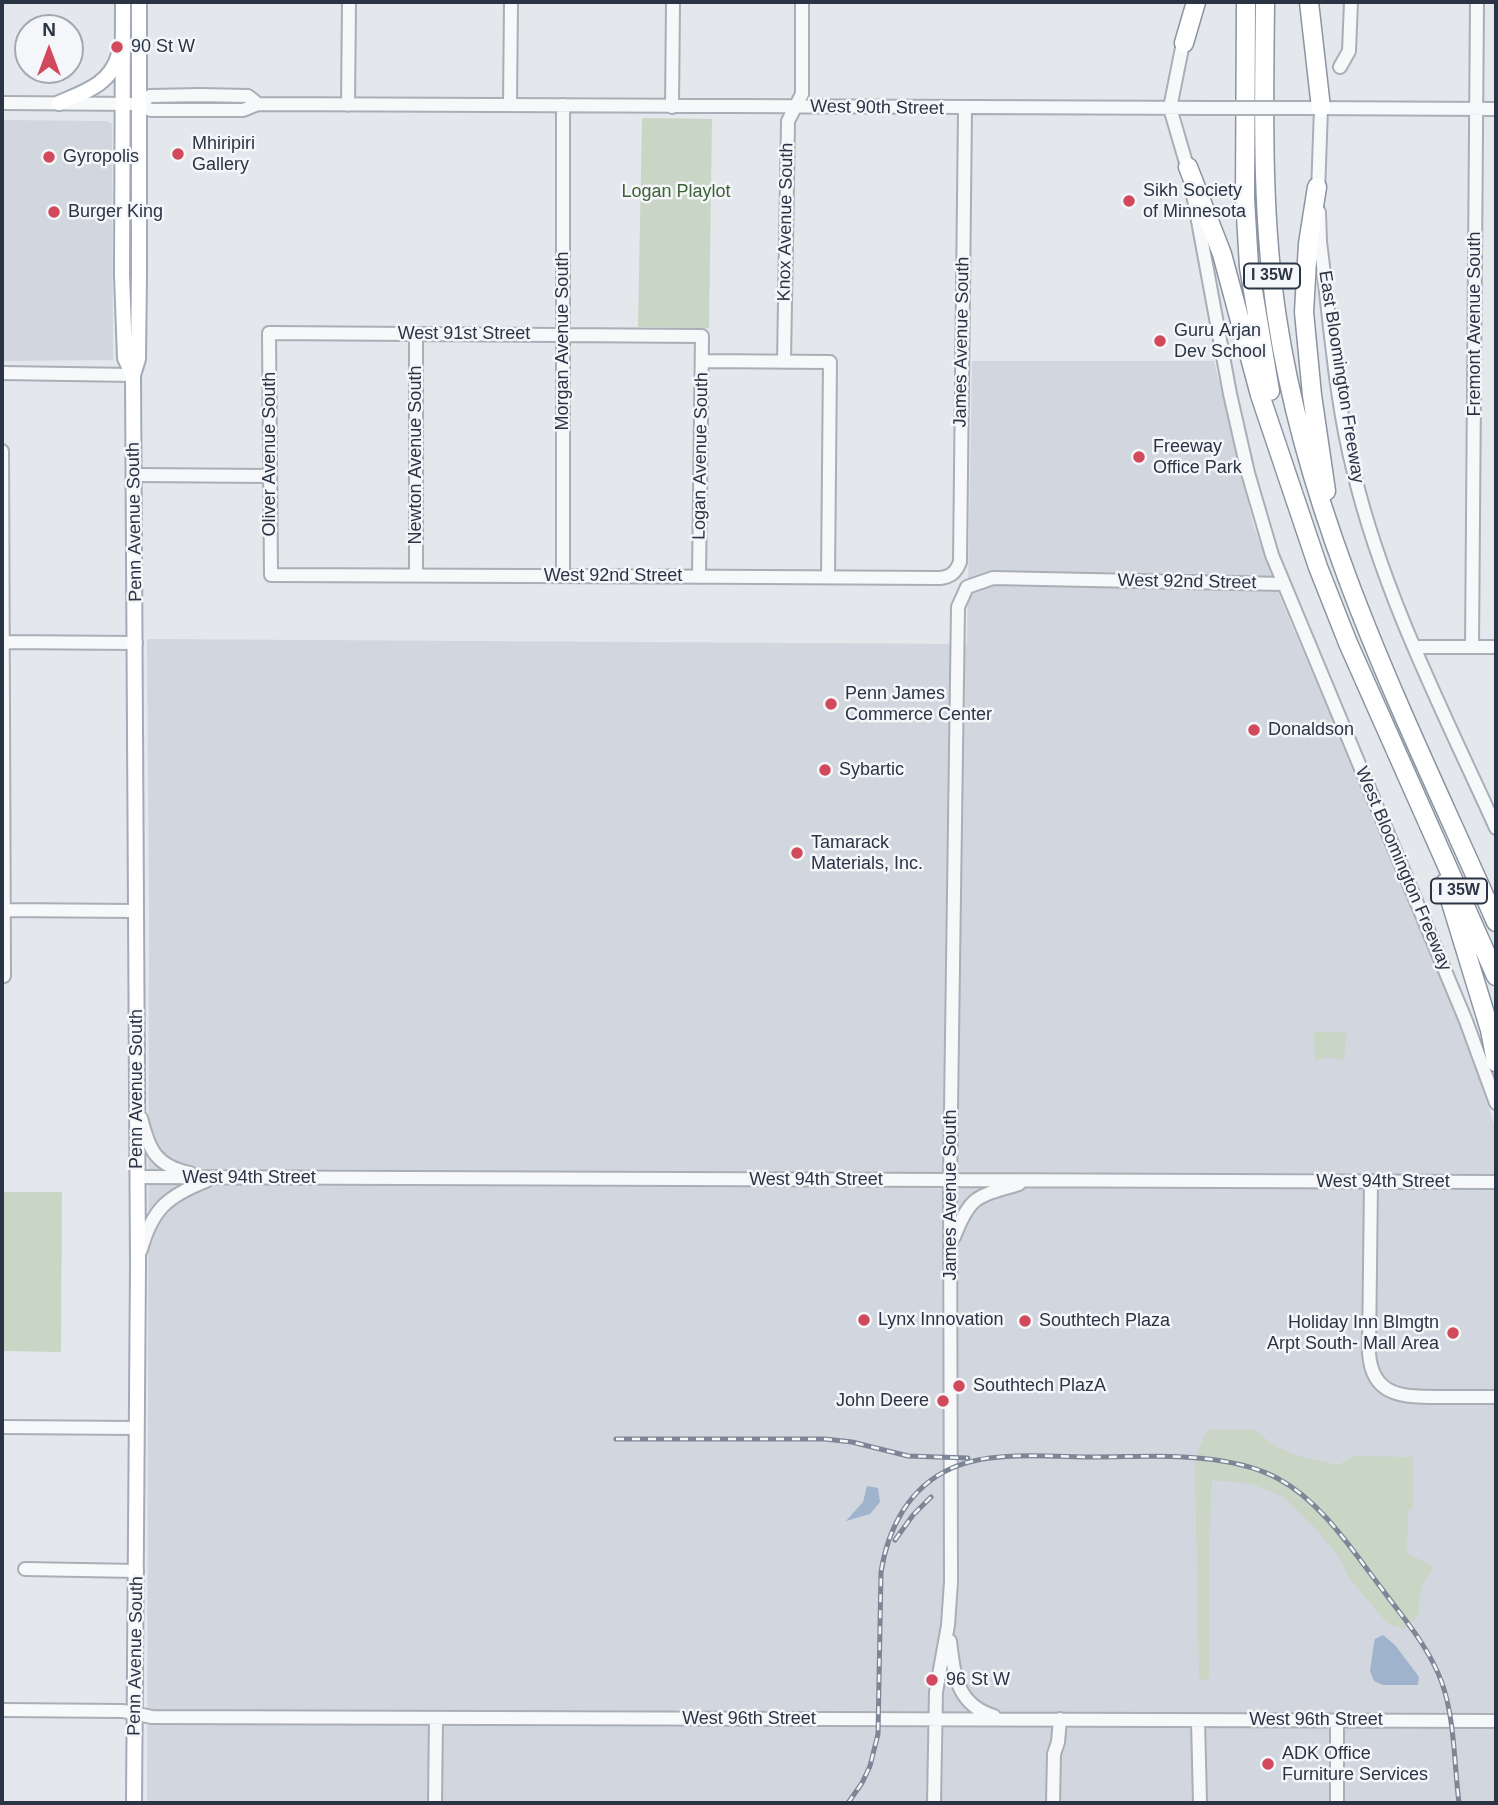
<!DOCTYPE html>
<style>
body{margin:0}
#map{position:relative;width:1498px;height:1805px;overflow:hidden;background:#e4e7ec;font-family:Arial,sans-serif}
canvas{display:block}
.frame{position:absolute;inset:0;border:4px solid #2b3445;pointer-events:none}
.north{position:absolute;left:14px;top:14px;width:70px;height:70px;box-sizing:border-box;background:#f4f6f9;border:2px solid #a4a8b1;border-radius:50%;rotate:0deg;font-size:19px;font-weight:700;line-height:28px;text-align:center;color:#2b3445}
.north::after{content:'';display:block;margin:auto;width:24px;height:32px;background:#d1495b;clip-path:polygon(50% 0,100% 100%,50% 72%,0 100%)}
</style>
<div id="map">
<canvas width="1498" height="1805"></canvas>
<div class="frame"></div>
<div class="north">N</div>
</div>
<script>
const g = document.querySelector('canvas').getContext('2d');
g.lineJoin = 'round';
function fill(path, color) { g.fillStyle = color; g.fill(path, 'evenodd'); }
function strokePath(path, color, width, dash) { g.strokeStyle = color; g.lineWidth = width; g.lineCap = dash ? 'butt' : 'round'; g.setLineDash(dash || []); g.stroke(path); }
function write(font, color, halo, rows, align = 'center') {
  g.font = font + ' Arial,sans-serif'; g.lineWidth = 5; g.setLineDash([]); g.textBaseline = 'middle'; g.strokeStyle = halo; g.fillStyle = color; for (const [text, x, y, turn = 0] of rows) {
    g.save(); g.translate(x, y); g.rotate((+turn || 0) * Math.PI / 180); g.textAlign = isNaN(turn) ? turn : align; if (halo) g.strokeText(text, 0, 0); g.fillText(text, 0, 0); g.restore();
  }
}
fill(new Path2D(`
 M2 120 107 121 112 124 113 360 2 361Z
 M972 361H1214L1254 527 1284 607 1461 1021 1496 1130V1803H147L149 918 147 639 967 644Z`), '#d2d6de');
fill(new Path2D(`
 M642 118 712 119 709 328 638 327Z
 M1314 1032H1346L1344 1060H1339L1338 1058H1322L1321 1060H1315Z
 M2 1192H62L61 1352 2 1351Z
 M1208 1429 1257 1430C1279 1455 1307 1458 1338 1465L1354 1456 1413 1457V1508L1408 1510 1407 1553 1432 1566V1570C1420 1584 1419 1597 1419 1615L1404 1629 1388 1624 1349 1578 1339 1557 1315 1528 1284 1497 1251 1484 1212 1480 1209 1547V1677L1205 1681 1199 1678 1195 1465 1199 1448Z`), '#c9d6c5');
fill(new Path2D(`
 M867 1486 878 1488 880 1502 870 1514 846 1521 863 1502Z
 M1383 1635 1395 1645 1419 1677 1418 1685H1383L1374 1681 1370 1671 1374 1643 1375 1639Z`), '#9fb4cc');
const minor = new Path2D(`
 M1184 38 1170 108 1189 173
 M1340 67 1349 51 1351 2
 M2 103 138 104 151 110H243L258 104 1210 108
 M138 104 150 96 199 95 248 96 258 104
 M348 105 349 2
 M510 105 511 2
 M672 107 673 2
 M1300 108 1496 109
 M1318 193 1321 108
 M1193 194 1230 394 1248 473 1272 555 1466 1021 1496 1103
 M1319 212 1320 242C1330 317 1335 400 1354 473 1384 597 1444 713 1496 828
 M416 334V575
 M702 361 830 362 828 577
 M784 362 788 121 802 94V2
 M2 373 133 375
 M2 451 4 976
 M135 475 270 476
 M563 576V105
 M699 577 702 336 269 333 271 575C494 575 717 577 940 578 951 577 956 572 960 562L965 109
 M2 642 136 643
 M1415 647H1496
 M1472 647 1477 2
 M2 910 136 911
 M141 1118C149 1150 156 1166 190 1173
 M137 1177 1496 1182
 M1371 1181 1369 1353C1372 1398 1405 1397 1441 1397 1460 1397 1478 1397 1496 1397
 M954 1237C971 1194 977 1197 1019 1184
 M141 1250C152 1209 168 1196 206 1181
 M2 1427 137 1428
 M25 1569 137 1571
 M950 1641C954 1675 957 1705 994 1716
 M2 1710 123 1711 152 1717 1496 1721
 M1198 1720 1200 1803
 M435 1803 436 1718
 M934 1803 936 1692 948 1625 951 1582 950 1180 958 607 967 587 993 578 1284 584
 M1053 1803 1054 1754 1058 1742 1060 1719
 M1337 1803V1720`);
const major = new Path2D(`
 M123 2 122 275 125 358 133 375
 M59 103C85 92 111 84 119 54
 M134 1803 138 1264 133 375 138 359 139 274V2`);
const highway = new Path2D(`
 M1246 2 1245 198 1249 267 1270 391
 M1265 2C1264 107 1261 213 1277 318 1309 532 1410 726 1496 922
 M1309 2 1321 108
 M1184 43 1196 2
 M1188 167 1222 254 1260 395 1318 567 1348 643 1496 976
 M1317 187 1308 244 1304 312 1312 395 1326 491
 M1445 883 1490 1030 1496 1062`);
strokePath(minor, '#a9aeb7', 16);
strokePath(major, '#a3abb8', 18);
strokePath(highway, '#8b94a3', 21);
strokePath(minor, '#f7f8fa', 12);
strokePath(major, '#fff', 14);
strokePath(highway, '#fff', 18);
const rail = new Path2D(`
 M616 1439H825L852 1442 908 1456 968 1458
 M895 1540 913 1515 931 1497
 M848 1803 862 1783 870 1766 878 1734 881 1572C888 1528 909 1487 952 1468 991 1450 1052 1457 1094 1457 1135 1457 1176 1454 1216 1460 1237 1463 1258 1468 1277 1478 1322 1502 1352 1550 1382 1589 1404 1619 1429 1647 1442 1683 1455 1720 1454 1764 1459 1803`);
strokePath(rail, '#7d8696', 5);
strokePath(rail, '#f4f6f9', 2.5, [8]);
const minorBridge = new Path2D(`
 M1210 108H1300`);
strokePath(minorBridge, '#a9aeb7', 16, []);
strokePath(minorBridge, '#f7f8fa', 12);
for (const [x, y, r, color] of [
 [117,47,7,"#d1495b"],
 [178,154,7,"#d1495b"],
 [49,157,7,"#d1495b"],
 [1129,201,7,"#d1495b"],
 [54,212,7,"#d1495b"],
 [1160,341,7,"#d1495b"],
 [1139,457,7,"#d1495b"],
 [831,704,7,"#d1495b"],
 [1254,730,7,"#d1495b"],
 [825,770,7,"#d1495b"],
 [797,853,7,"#d1495b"],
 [864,1320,7,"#d1495b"],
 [1025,1321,7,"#d1495b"],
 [1453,1333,7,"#d1495b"],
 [959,1386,7,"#d1495b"],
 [943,1401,7,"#d1495b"],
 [932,1680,7,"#d1495b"],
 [1268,1764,7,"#d1495b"]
]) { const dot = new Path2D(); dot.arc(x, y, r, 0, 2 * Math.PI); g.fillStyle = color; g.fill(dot); strokePath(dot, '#f4f6f9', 2.5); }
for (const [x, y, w] of [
 [1272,276,56],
 [1459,891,56]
]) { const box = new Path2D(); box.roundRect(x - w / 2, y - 12.5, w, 25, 5); g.fillStyle = '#f4f6f9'; g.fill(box); strokePath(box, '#2b3445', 2); }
write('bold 16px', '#2b3445', null, [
 ["I 35W",1272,276],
 ["I 35W",1459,891]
]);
write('18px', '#2b3445', '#f4f6f9', [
 ["90 St W",131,47],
 ["Mhiripiri",192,144],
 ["Gallery",192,165],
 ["Gyropolis",63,157],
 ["Sikh Society",1143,191],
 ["of Minnesota",1143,212],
 ["Burger King",68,212],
 ["Guru Arjan",1174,331],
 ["Dev School",1174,352],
 ["Freeway",1153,447],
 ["Office Park",1153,468],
 ["Penn James",845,694],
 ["Commerce Center",845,715],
 ["Donaldson",1268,730],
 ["Sybartic",839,770],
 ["Tamarack",811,843],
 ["Materials, Inc.",811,864],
 ["Lynx Innovation",878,1320],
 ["Southtech Plaza",1039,1321],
 ["Holiday Inn Blmgtn",1439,1323,"right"],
 ["Arpt South- Mall Area",1439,1344,"right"],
 ["Southtech PlazA",973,1386],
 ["John Deere",929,1401,"right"],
 ["96 St W",946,1680],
 ["ADK Office",1282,1754],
 ["Furniture Services",1282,1775]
], 'left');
write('18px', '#2b3445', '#f4f6f9', [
 ["West 90th Street",877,108,1],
 ["Knox Avenue South",786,222,-89],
 ["Fremont Avenue South",1475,324,-90],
 ["West 91st Street",464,334],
 ["Morgan Avenue South",563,341,-90],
 ["James Avenue South",962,342,-89],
 ["East Bloomington Freeway",1341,377,81],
 ["Oliver Avenue South",270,454,-90],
 ["Newton Avenue South",416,455,-90],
 ["Logan Avenue South",701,456,-89],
 ["Penn Avenue South",135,522,-91],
 ["West 92nd Street",613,576],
 ["West 92nd Street",1187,582,1],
 ["West Bloomington Freeway",1403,869,67],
 ["Penn Avenue South",137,1089,-90],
 ["West 94th Street",249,1178],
 ["West 94th Street",816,1180],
 ["West 94th Street",1383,1182],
 ["James Avenue South",951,1195,-90],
 ["Penn Avenue South",136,1656,-89],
 ["West 96th Street",749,1719],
 ["West 96th Street",1316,1720]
]);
write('18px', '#3f6138', '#f4f6f9', [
 ["Logan Playlot",676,192]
]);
</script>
